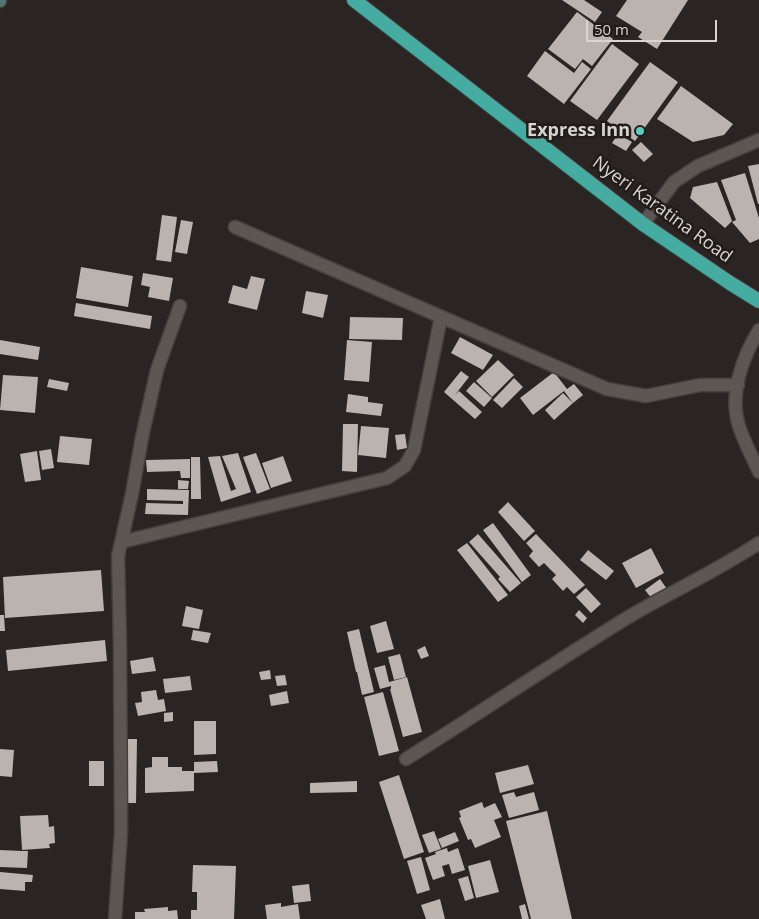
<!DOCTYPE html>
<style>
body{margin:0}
#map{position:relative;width:759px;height:919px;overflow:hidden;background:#2a2522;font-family:"Open Sans",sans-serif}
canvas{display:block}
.scale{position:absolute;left:586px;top:20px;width:131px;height:22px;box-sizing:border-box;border:2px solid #d7d4d2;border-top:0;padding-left:6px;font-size:15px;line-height:18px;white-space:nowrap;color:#d7d4d2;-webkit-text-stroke:4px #211c19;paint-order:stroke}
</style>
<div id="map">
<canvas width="759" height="919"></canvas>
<div class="scale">50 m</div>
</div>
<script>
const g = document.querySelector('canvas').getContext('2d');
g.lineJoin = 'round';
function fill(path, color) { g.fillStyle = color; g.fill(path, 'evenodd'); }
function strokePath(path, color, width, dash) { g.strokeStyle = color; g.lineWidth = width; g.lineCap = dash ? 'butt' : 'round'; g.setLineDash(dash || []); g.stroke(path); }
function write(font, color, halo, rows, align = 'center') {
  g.font = font + ' "Open Sans",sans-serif'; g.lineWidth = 5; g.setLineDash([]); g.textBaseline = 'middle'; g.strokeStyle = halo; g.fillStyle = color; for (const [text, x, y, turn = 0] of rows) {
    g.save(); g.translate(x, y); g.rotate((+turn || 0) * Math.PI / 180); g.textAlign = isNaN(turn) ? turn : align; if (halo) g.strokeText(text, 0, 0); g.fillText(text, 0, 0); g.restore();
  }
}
fill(new Path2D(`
 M562 0H584L602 12 595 22Z
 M627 0H688L657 49 638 37 642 32 616 16Z
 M577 12 613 39 592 66 583 59 575 69 548 49Z
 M612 44 639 64 597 120 570 101Z
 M545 51 574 73 582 62 591 69 564 104 527 76Z
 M650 62 678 82 635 141 607 121Z
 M681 86 733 124 724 135 693 142 657 119Z
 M618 134 632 142 626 151 612 143Z
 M641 142 653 154 644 162 632 150Z
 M759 164V204H758L748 166Z
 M745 173 759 218V239L750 243 732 222 736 220 721 180Z
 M717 182 732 221 725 228 690 198 693 187Z
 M162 215 177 217 171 262 156 260Z
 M181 220 193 222 187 254 175 252Z
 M81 267 133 276 128 307 76 298Z
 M143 273 173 278 169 301 148 297 150 287 141 285Z
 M251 276 265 279 257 310 228 303 233 285 247 289Z
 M306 291 328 295 323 318 302 313Z
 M76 303 152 316 150 329 74 316Z
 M350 317 403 318 402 340 349 339Z
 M460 337 493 355 483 370 451 353Z
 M0 340 40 347 38 360 0 354Z
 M347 340 372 342 369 382 344 380Z
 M498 360 514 375 492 397 476 381Z
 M461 371 469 377 455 395 459 391 482 412 475 419 444 392Z
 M554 372 567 389 574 384 583 395 573 403 564 391 533 415 520 398Z
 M3 375 38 377 35 413 0 410Z
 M514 378 523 387 502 408 493 400Z
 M49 379 69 383 67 391 47 387Z
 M474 382 492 398 484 407 466 391Z
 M563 393 573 403 554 420 545 410Z
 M348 394 368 397V402L383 404 381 416 346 412Z
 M343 424H358L357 472 342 471Z
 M361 426 389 428 386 458 358 455Z
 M405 434 407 448 397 450 395 435Z
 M60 436 92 439 89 465 57 462Z
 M51 449 54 468 42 470 39 451Z
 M37 451 41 480 25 482 20 454Z
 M238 453 251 492 221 502 208 457 220 456 231 491 236 489 222 456Z
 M256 453 270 489 257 494 243 457Z
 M283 456 292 481 271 488 262 463Z
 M191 457H200L201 499H191Z
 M190 459V478H181L180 471 147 472 146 460Z
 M178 480 189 481 188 489H178Z
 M147 489 189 490 188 515 145 514 146 503 183 504V501L147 500Z
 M508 502 535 531 524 541 498 512Z
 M493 523 531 575 522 582 483 530Z
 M478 534 521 583 510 592 498 579 500 577 469 542Z
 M536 534 585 585 574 594 567 587 563 591 552 579 556 575 544 563 539 567 529 556 533 551 526 543Z
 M467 543 508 595 498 602 457 550Z
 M651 548 664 573 636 588 622 563Z
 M588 550 614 571 606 580 580 560Z
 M101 570 104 611 5 618 3 577Z
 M660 579 667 589 652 599 645 590Z
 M586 588 601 604 591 613 576 597Z
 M186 606 203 610 199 629 182 626Z
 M579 610 587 618 583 623 575 615Z
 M0 615H4L5 631H0Z
 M386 621 394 649 377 653 370 626Z
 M359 629 374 692 362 695 357 672H356L347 632Z
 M193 630 211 633 208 643 191 640Z
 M105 640 107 661 8 671 6 650Z
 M425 646 429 656 421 659 417 650Z
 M400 654 406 677 394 680 388 657Z
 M153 657 156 671 132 674 130 661Z
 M385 665 389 682 407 677 422 732 403 737 390 689H391V686L380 689 374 668Z
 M270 670 271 679 261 680 259 672Z
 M285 675 287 685 277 686 275 676Z
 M190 676 192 690 165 693 163 679Z
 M156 690 158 700 164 699 166 711 138 716 135 703 142 702 141 692Z
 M287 691 289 703 271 706 269 695Z
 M383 692 399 751 379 756 364 697Z
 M173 712V721L164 722V713Z
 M194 721H216V754L194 755Z
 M126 739H137L136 803H124Z
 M0 749 14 750 12 777 0 776Z
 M152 757H168V767H182V771H194V762L217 761 218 772 194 773V791L145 793V768L152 767Z
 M89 761H104V786H89Z
 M528 765 534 784 500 793 495 773Z
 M399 775 424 852 404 859 379 782Z
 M357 781V792L310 793V783Z
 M514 792 516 797 534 792 539 810 509 818 502 795Z
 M482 802 484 808 495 803 502 817 494 820 501 837 475 848 471 839 468 840 459 818 461 817 459 811Z
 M547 811 572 919H531L506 821Z
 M48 815 49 827 54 826 55 843 49 844 50 848 22 850 20 816Z
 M434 831 441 849 429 853 422 835Z
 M455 832 459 841 442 848 438 839Z
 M447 848 448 852 458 848 465 870 452 874 449 864 442 866 445 876 433 880 425 858 436 854 435 852Z
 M0 850 22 851V854V851H28L27 868 0 867Z
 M421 857 430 890 417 894 407 861Z
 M490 860 499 892 476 898 468 866Z
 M193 865 236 866 234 919H191V910H197V892H192Z
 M0 872 33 875 32 882H25V891L0 889Z
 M468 876 474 898 465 901 458 879Z
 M309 884 311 901 294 903 292 886Z
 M440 899 445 919H426L421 905Z
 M281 903V907L298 904 300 919H267L265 905Z
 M525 904 529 919H522L519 906Z
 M168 907V911L177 910 178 919H135V912H145L144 909Z`), '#bab3af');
const minor = new Path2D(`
 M643 224 674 182 698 166 759 140
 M235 227 607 389 646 396 700 385H738
 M759 330C742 358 728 396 740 429 745 444 753 458 759 472
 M121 542 387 478 405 466 414 450 441 317
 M406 759C481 712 555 662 630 616 673 591 718 570 759 543
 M115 919 121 832 120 644 118 556 132 494 142 437 157 370 180 306`);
const secondary = new Path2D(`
 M0 1V0`);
const trunk = new Path2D(`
 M354 0 643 224 730 283 759 301`);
strokePath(minor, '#46413f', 15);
strokePath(secondary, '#46413f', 15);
strokePath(trunk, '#46413f', 16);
strokePath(minor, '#5d5753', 12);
strokePath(secondary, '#547770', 12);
strokePath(trunk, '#45aca2', 14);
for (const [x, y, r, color] of [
 [640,131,5,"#57cec1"]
]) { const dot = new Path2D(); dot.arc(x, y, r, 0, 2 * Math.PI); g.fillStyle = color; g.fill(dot); strokePath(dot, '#211c19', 2); }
write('bold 18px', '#d7d4d2', '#211c19', [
 ["Express Inn",630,131]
], 'right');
write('18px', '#d7d4d2', '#211c19', [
 ["Nyeri Karatina Road",662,210,36]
]);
</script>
